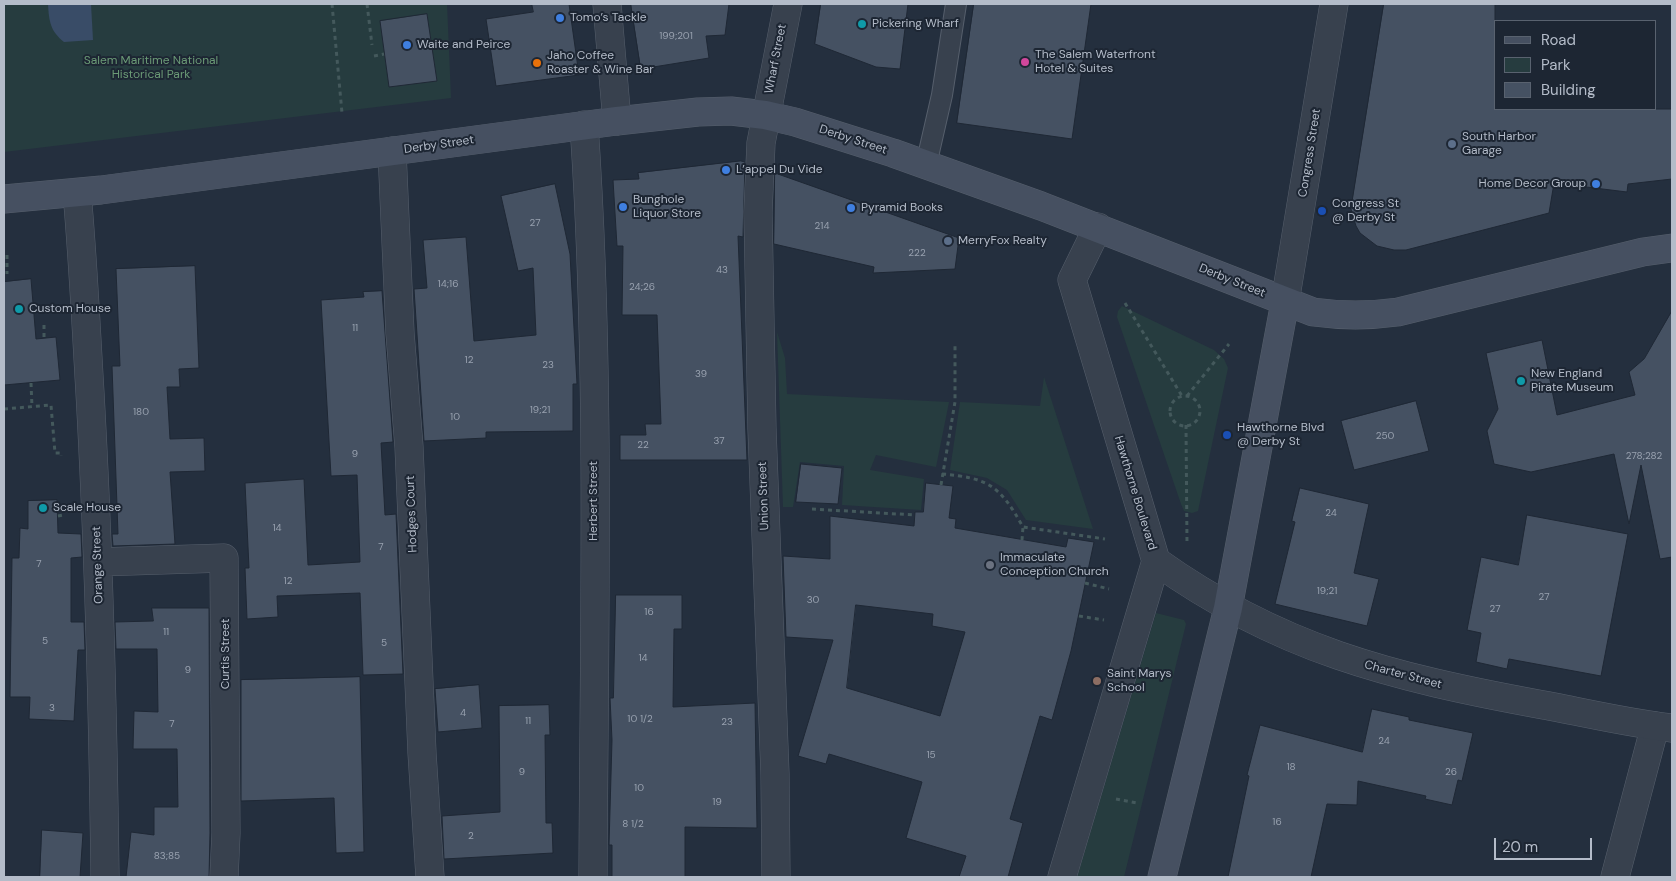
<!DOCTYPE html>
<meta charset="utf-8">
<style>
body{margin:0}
#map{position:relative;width:1676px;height:881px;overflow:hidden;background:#242f3e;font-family:"DM Sans",sans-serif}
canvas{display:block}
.frame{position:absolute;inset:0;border:5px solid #b4bcc9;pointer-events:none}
.legend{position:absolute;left:1494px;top:20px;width:162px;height:90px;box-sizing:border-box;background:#1d2633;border:1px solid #59626f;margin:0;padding:6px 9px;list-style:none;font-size:15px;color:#b4bcc9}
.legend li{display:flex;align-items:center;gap:10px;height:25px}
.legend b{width:25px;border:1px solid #59626f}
.scale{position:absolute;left:1494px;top:838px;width:98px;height:22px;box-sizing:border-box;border:2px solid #b4bcc9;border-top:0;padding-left:6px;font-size:15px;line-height:18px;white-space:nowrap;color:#b4bcc9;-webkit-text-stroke:4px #1d2633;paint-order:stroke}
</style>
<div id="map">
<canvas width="1676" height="881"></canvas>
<div class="frame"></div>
<ul class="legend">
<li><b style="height:6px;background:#465061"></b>Road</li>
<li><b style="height:14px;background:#263c3f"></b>Park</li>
<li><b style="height:14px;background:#455162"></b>Building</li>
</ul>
<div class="scale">20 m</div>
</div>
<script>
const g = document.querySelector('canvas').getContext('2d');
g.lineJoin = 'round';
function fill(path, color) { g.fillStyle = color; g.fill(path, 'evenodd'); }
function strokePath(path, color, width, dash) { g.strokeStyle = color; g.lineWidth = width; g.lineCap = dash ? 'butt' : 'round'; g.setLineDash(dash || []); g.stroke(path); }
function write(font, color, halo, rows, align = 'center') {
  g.font = font + ' "DM Sans",sans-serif'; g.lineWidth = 4; g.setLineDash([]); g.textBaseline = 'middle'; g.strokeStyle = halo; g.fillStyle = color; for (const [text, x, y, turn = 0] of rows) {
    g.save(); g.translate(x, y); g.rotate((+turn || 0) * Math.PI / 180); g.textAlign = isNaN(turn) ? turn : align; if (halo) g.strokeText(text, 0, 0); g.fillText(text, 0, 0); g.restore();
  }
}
fill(new Path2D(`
 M4 4H447L451 98 4 152Z
 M1122 306 1214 350 1224 359 1228 368 1198 511 1192 513 1184 511 1181 504 1117 317 1118 311Z
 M777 332 785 358 787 394 949 402 936 467 876 455 870 470 924 479 921 510 842 505 844 466 800 462 793 507H783Z
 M1044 377 1093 529 1026 520 1007 490 987 478 950 470 960 402 1040 406Z
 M1156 613 1184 620 1186 624 1124 877H1077Z`), '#263c3f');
fill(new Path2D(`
 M48 4H91L93 40 64 42C50 31 49 21 48 4Z`), '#394c67');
const building = new Path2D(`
 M532 4H569L579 75 496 86 486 19 533 12Z
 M631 4H729L725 35 706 36 709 58 641 69Z
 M821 4H908L900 69 876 67 815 44Z
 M974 4H1091L1072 139 957 123Z
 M1384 4H1495V109H1672V179L1628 184 1627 192 1554 183 1549 213 1406 250H1394L1377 246 1360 233 1356 226 1351 209Z
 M427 14 437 81 389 87 380 21Z
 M741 161 745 162 743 237 738 236 747 460H620V435H646L645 424H661L657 315H622L623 246H617L613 180 639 179 638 173Z
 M775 173 959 238 955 269 873 273 874 267 774 244Z
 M555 184 570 254 577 384H573V431L486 432V438L424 441 414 289 427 288 423 240 466 237 474 341 536 335 533 268 518 271 501 196Z
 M195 266 199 368 179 369 180 387H167L170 439 204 438 205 471 170 472 175 544 113 546 112 534H118L112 366H120L116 269Z
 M31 279 36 339 56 337 60 380 4 385V282Z
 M382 291 393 442 381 443 385 515 396 514 403 674 363 675 360 593 277 596 278 617 247 619 245 568H249L245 483 304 479 308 565 360 562 357 475 331 476 321 300 364 297 363 292Z
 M1672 311V557L1660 559 1641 465 1629 524 1614 454 1531 472 1494 464 1487 431 1498 409 1486 353 1542 340 1557 415 1635 395 1629 372 1644 359Z
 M1416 401 1429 451 1354 470 1341 421Z
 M801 464 842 468 838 504 796 502Z
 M926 483 953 486 949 518 956 519 955 528 1066 547 1068 538 1094 542 1071 651 1052 720 1040 716 1010 819 1023 823 1008 877H959L966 856 906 838 922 782 829 754 826 764 798 756 833 640 786 637 783 556 830 559V516L914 526 915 512H923ZM856 605 933 614 932 626 965 632 940 716 847 688Z
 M1300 488 1369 504 1354 573 1379 579 1367 626 1275 604 1295 522 1292 521Z
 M57 500 58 533 81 534 82 557 71 558V622H84L85 650H78L74 721 29 719 30 697H10L12 558H19L20 528 28 529V501Z
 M1527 515 1628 534 1601 676 1509 659 1507 669 1476 662 1481 633 1467 630 1481 557 1518 565Z
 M616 595H682V629H674L673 707 755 703 757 828 685 827V877H612V845H609L612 740 610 698H613Z
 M152 608H209L210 833 209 877H126L131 832 154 835V807H178L177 749H133L134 711 158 712 157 649H116L115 622 153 621Z
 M360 677 364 852 336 853 334 798 241 801V680Z
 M479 685 482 728 438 732 435 689Z
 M549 705 550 735H545L546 823H552L553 853 444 859 442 816 500 812 499 706Z
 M1372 709 1409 717V720L1473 733 1462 781 1458 780 1452 805 1425 799 1426 796 1358 781 1357 805 1327 804 1311 877H1228L1249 776 1247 775 1260 725 1362 752Z
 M42 830 83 833 80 877H40Z`);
fill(building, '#455162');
strokePath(building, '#1f2835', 1);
const service = new Path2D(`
 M926 165 942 95 956 4`);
const pedestrian = new Path2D(`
 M1615 877 1655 726`);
const minor = new Path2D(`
 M607 4 617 121
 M584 125C601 375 594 626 593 877
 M392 151 400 333 409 447 422 753 430 877
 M77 193C83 259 86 326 90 393 99 555 103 715 105 877
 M1156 561C1279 649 1392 677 1538 704 1583 712 1627 723 1672 728
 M98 562 224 558 226 833 224 877
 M776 877 775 774 762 429 758 212 761 143 788 4
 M1062 877 1156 561 1072 280 1098 227`);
const tertiary = new Path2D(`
 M1285 302 1334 4`);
const secondary = new Path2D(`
 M4 199 101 190 617 121 698 112 731 111 765 115 795 122 893 153 1041 206 1313 312C1342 316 1369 316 1398 312L1643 252 1672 248
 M1162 877 1228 608 1285 302`);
strokePath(service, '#565f6c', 22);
strokePath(pedestrian, '#565f6c', 29);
strokePath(minor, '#565f6c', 29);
strokePath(tertiary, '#565f6c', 29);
strokePath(secondary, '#565f6c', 29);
strokePath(new Path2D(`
 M332 4 342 113
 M367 4 372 45
 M374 56 384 54
 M7 255V274
 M1125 303 1182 396
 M44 325V338
 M31 383 32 407
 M1187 396 1229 344
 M1170 411a15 15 0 1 1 30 0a15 15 0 1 1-30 0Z
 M4 409 51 405 55 453H61V456
 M1186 425 1187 544
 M942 474C989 478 1000 486 1023 527L1105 539
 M941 485 955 402V344
 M812 509 915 515
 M58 516 63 515V512
 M1022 540 1023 527
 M1085 583 1109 589
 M1079 616 1104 620
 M1116 799 1137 803`), '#44595c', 3, [4, 4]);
strokePath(service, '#38414e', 20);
strokePath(pedestrian, '#38414e', 28);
strokePath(minor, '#38414e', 28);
strokePath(tertiary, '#38414e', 28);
strokePath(secondary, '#465061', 28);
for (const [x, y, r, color] of [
 [560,18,5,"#3f7fe0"],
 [862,24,5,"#0f9aa8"],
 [407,45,5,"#3f7fe0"],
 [1025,62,5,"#d1479c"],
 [537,63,5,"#e8710a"],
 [1452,144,5,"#5c6f8a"],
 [726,170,5,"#3f7fe0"],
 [1596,184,5,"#3f7fe0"],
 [623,207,5,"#3f7fe0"],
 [851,208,5,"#3f7fe0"],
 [1322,211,5,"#1a4fb4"],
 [948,241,5,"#5c6f8a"],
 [19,309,5,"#0f9aa8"],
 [1521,381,5,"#0f9aa8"],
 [1227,435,5,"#1a4fb4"],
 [43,508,5,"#0f9aa8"],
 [990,565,5,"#6b7280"],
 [1097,681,5,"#8d6e63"]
]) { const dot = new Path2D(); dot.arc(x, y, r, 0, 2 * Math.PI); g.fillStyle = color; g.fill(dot); strokePath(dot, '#1d2633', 2); }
write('10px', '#98a1af', null, [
 ["199;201",676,36],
 ["27",535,223],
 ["214",822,226],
 ["222",917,253],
 ["43",722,270],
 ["14;16",448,284],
 ["24;26",642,287],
 ["11",355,328],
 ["12",469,360],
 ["23",548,365],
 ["39",701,374],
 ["19;21",540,410],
 ["180",141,412],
 ["10",455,417],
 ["250",1385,436],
 ["37",719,441],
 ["22",643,445],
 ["9",355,454],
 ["278;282",1644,456],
 ["24",1331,513],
 ["14",277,528],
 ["7",381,547],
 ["7",39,564],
 ["12",288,581],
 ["19;21",1327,591],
 ["27",1544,597],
 ["30",813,600],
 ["27",1495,609],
 ["16",649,612],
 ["11",166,632],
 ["5",45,641],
 ["5",384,643],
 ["14",643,658],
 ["9",188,670],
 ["3",52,708],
 ["4",463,713],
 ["10 1/2",640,719],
 ["11",528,721],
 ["23",727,722],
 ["7",172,724],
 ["24",1384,741],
 ["15",931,755],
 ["18",1291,767],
 ["9",522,772],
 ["26",1451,772],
 ["10",639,788],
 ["19",717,802],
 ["16",1277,822],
 ["8 1/2",633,824],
 ["2",471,836],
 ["83;85",167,856]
]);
write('12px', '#b4bcc9', '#1d2633', [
 ["Tomo’s Tackle",570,18],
 ["Pickering Wharf",872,24],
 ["Waite and Peirce",417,45],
 ["The Salem Waterfront",1035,55],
 ["Hotel & Suites",1035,69],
 ["Jaho Coffee",547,56],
 ["Roaster & Wine Bar",547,70],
 ["South Harbor",1462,137],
 ["Garage",1462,151],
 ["L’appel Du Vide",736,170],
 ["Home Decor Group",1586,184,"right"],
 ["Bunghole",633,200],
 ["Liquor Store",633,214],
 ["Congress St",1332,204],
 ["@ Derby St",1332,218],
 ["Pyramid Books",861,208],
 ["MerryFox Realty",958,241],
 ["Custom House",29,309],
 ["New England",1531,374],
 ["Pirate Museum",1531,388],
 ["Hawthorne Blvd",1237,428],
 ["@ Derby St",1237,442],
 ["Scale House",53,508],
 ["Immaculate",1000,558],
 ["Conception Church",1000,572],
 ["Saint Marys",1107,674],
 ["School",1107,688]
], 'left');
write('12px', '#b4bcc9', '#1d2633', [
 ["Wharf Street",776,59,-79],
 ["Derby Street",853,140,18],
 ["Derby Street",439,145,-8],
 ["Congress Street",1310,153,-81],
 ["Derby Street",1232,281,22],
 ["Hawthorne Boulevard",1135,493,73],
 ["Union Street",764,496,-92],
 ["Herbert Street",594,501,-90],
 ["Hodges Court",412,514,-92],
 ["Orange Street",98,565,-92],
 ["Curtis Street",226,654,-90],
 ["Charter Street",1403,675,15]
]);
write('12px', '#6b9a76', '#1d2633', [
 ["Salem Maritime National",151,61],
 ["Historical Park",151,75]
]);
</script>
